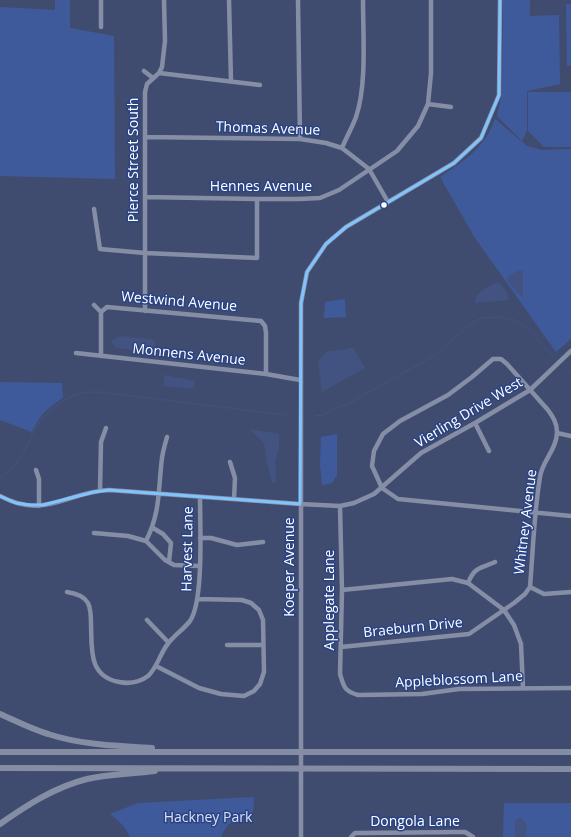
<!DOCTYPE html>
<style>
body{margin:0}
canvas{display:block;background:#3f4c70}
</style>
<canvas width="571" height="837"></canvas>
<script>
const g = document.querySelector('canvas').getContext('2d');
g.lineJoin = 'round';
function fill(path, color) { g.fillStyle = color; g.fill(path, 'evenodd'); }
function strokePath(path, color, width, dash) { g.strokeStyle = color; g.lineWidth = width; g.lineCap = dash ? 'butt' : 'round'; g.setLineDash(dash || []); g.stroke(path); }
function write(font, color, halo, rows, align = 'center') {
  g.font = font + ' "Open Sans",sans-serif'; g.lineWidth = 3; g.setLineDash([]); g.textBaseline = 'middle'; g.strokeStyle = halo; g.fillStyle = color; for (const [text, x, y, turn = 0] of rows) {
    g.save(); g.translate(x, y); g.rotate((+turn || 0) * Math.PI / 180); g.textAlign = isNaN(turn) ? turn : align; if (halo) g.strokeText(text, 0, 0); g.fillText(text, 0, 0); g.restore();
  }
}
fill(new Path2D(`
 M55 0H70V28L114 36 115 179 0 176V7L55 10Z
 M503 0H530V16L559 15 560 84 527 91V130L522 141 497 116 502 91Z
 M566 4H571V66H567Z
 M528 92H571V147H544L528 131Z
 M495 119 527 146 542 150 571 149V339L556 352 475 238 440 177C464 161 485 148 495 119Z
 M345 299 346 317 324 318 325 302Z
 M0 382 62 383 63 398C47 408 40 415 32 432L0 420Z
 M337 434V475L332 483 322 485 320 464 321 437Z
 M254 797 253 814C237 816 227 822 221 837H130C125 826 119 821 110 814L138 803Z
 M504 803H571V837H503Z`), '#3f5a9a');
fill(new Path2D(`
 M520 270 523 271V296L521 297 507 280 508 276Z
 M496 283H499C504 287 507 292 509 299L508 300 475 303C475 292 488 287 496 283Z
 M121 336 155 340V352L116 348 111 341Z
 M353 347 365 368 322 392 318 361 327 351 344 350Z
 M164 375 195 381 194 389 164 386Z
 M249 429 279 434V446L275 463 276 483H272L267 463 264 443Z
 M518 818 522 819 527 825 526 837H515V821Z`), '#425382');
strokePath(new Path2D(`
 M565 367 571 374
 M315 416 322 415 351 402 434 356 468 326 477 320 484 318 499 317 515 320 528 329 554 357
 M0 478C22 465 25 446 37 426 46 412 63 398 78 394 85 392 93 392 100 392L286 415`), '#425382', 1);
strokePath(new Path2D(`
 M101 0V27
 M229 0 231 81
 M298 0 300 139
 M144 71 153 78
 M159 73 260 85
 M428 104 451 107
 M145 137 300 139 326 143 342 148 369 169 388 202
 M342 148C346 138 352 128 356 117 367 85 363 35 363 0
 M145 197 257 199H299L320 198 339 190 397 151 418 126 428 104 431 73V0
 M94 209 100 249 145 253 257 258V199
 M94 305 101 312 107 307 261 321 265 326 266 333V374
 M145 311V92L147 84 159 73 162 67 165 41 164 0
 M101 312V356
 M76 353 266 374 300 380
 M475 423 489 451
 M557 433 571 436
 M230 462 235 478 234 499
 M36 470 39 479V506
 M100 491 101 442 106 428
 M0 496C45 520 66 492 109 490L300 504 340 506 354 503 374 494 421 453 475 423 530 390 571 351
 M340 506 342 590 340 674C344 687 344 691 358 695L422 694 459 689 571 688
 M153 528 163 534 171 543 169 562
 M94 533 128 536 146 541 165 560 174 565 199 566
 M200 538H211L237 545 263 542
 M146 541C161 511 158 489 162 458 163 451 165 444 167 437
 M468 583C475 566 480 569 495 562
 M530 587 544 594 571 592
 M342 590 452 579 468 583 504 610 514 625 521 644 523 688
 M67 592C74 593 84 596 88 603 91 609 91 616 91 624 92 649 88 676 119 682 129 684 140 682 148 676 157 668 160 654 167 645 173 636 183 630 190 621 204 601 200 524 200 497
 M147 620 168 642
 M227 645H263
 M341 647 469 634 514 603 525 594 530 587C533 551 534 513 540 477 542 461 557 449 557 432 557 423 553 417 548 410L507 364 501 359H493L472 377 448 395 400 421 383 434 374 451 372 466 382 488 398 499 571 516
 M156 666 199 688 221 694 244 696 254 691 260 684 264 672 263 620 259 610 251 603 242 600 198 599
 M301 739V303L307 272 326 244 346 227 454 163 481 138 499 95 500 0
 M301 783V837
 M351 837 355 833H362L460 832H465L473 837`), '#868ea6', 4.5);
strokePath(new Path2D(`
 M0 714C16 721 31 729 48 734 82 745 117 746 152 748
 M0 752H571
 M0 768 571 769
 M0 824C27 805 55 787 87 779 109 774 132 774 155 771`), '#858da5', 6);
strokePath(new Path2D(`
 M301 739V783`), '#868ea6', 4.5);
strokePath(new Path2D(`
 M0 496 16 503 30 505H43L94 492 109 490 300 504 301 303 307 272 326 244 346 227 454 163 481 138 499 95 500 0`), '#80c4ff', 3);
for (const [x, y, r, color] of [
 [384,205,3.5,"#fff"]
]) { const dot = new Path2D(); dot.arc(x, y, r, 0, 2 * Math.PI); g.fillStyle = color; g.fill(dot); strokePath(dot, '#2a4385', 1.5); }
write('14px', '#fff', '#2a4385', [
 ["Thomas Avenue",268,129,2],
 ["Pierce Street South",134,160,-90],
 ["Hennes Avenue",261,187],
 ["Westwind Avenue",179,302,5],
 ["Monnens Avenue",189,355,6],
 ["Vierling Drive West",469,413,-31],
 ["Whitney Avenue",526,522,-83],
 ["Harvest Lane",188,549,-89],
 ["Koeper Avenue",290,567,-90],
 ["Applegate Lane",330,600,-90],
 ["Braeburn Drive",413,628,-6],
 ["Appleblossom Lane",459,680,-3],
 ["Dongola Lane",415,822]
]);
write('14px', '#d9e1f6', '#2a4385', [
 ["Hackney Park",208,818]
]);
</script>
